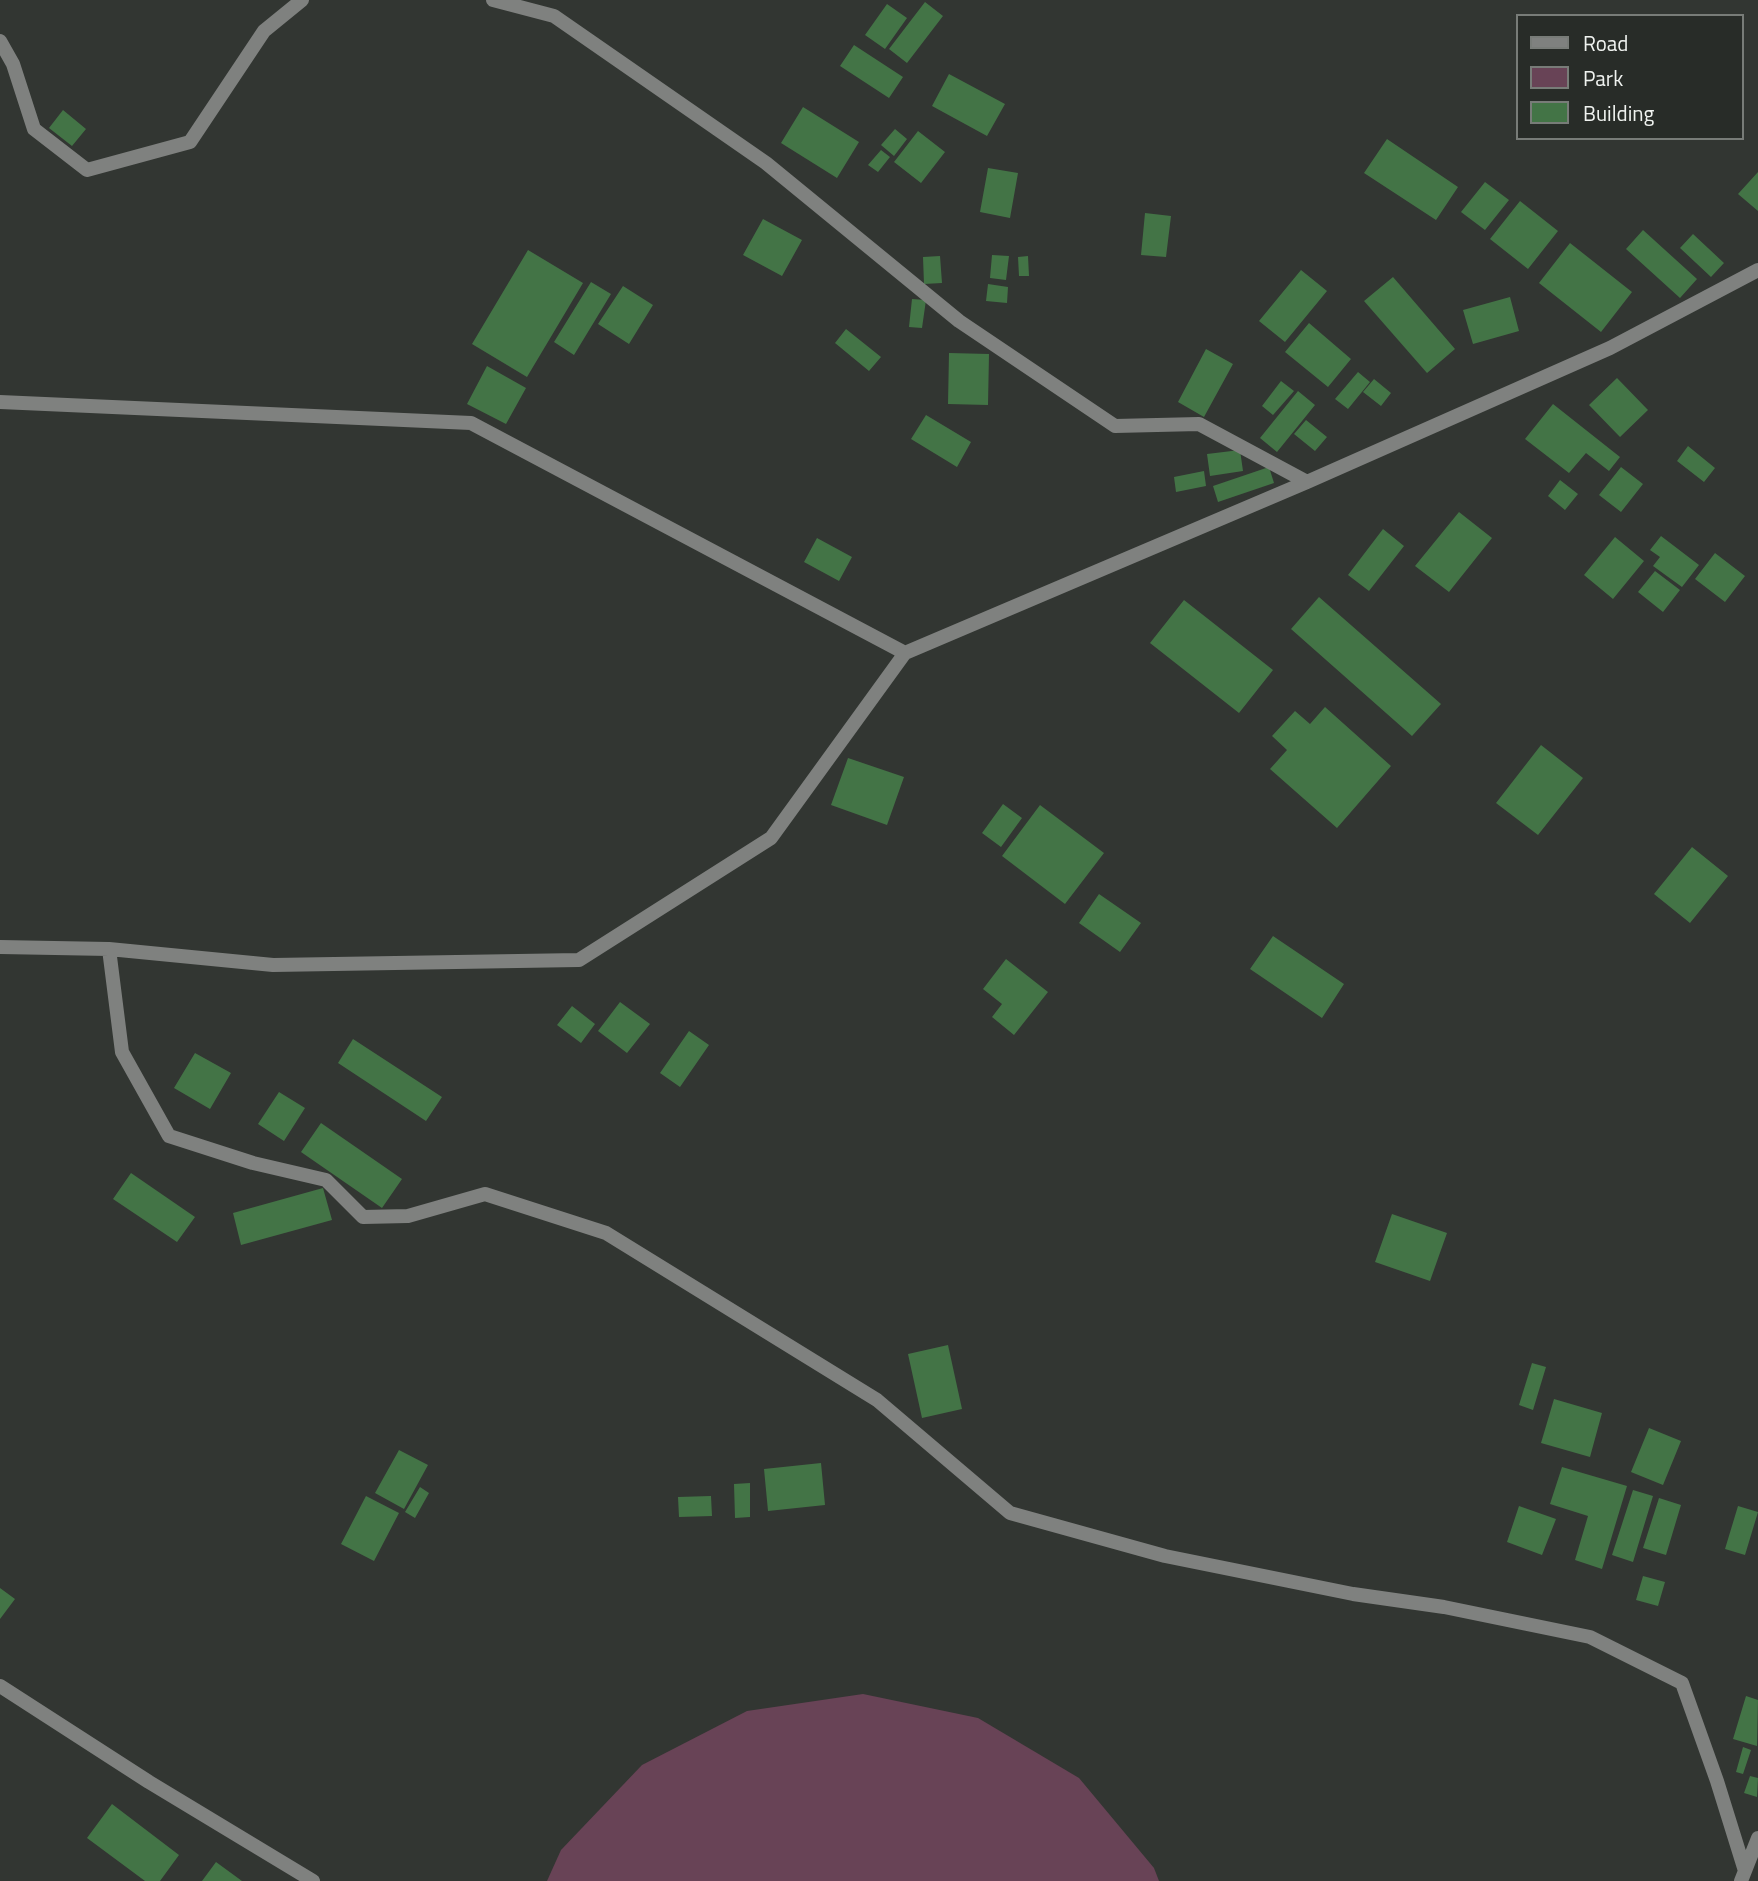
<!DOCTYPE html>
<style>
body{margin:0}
#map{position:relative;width:1758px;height:1881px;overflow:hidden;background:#323632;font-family:"Titillium Web",sans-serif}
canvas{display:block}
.legend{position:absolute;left:1516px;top:14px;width:228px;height:126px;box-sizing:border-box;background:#282c28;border:2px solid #787c78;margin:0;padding:9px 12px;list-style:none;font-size:21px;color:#f0f3f0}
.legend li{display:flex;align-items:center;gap:14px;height:35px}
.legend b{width:35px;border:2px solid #787c78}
</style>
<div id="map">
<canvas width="1758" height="1881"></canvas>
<ul class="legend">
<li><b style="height:9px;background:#7f817f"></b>Road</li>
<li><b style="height:19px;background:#684356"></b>Park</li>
<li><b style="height:19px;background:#437446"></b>Building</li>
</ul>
</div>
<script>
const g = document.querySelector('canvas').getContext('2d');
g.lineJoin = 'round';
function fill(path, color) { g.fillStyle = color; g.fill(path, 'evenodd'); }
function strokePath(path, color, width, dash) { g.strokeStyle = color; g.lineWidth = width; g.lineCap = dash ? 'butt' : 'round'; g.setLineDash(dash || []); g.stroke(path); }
fill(new Path2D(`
 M863 1694 978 1718 1079 1778 1154 1868 1159 1881H547L561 1850 642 1765 747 1711Z`), '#684356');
fill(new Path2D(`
 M925 2 943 16 907 63 889 49Z
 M887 4 907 18 885 49 865 35Z
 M854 45 903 77 889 98 840 66Z
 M949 74 1005 104 987 136 932 106Z
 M803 107 859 142 837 178 781 143Z
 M63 110 86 129 72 146 49 128Z
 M895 129 907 139 894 156 881 145Z
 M918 131 945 152 921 183 894 162Z
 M1387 139 1458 187 1436 220 1364 173Z
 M881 150 890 157 878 172 868 165Z
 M988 168 1018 173 1010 218 980 212Z
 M1758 172V211L1738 194Z
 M1485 182 1509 200 1485 230 1461 212Z
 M1520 201 1558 231 1528 269 1490 239Z
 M1145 213 1171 216 1166 257 1141 255Z
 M763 219 802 240 782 276 743 255Z
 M1643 230 1697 279 1680 298 1626 249Z
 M1693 234 1724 263 1711 277 1680 248Z
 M1570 243 1632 292 1601 332 1539 283Z
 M528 250 583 283 527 377 472 344Z
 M992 255 1009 256 1006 280 990 278Z
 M940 256 942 283 924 284 923 257Z
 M1028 256 1029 276H1019L1018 257Z
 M1301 270 1327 291 1285 342 1259 321Z
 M1393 277 1455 349 1427 373 1364 301Z
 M591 282 611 294 574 355 554 342Z
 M988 284 1008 287 1007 303 986 301Z
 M623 286 653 305 629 344 598 324Z
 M1510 297 1519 331 1473 344 1463 310Z
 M912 299 926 300 922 328 909 327Z
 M1309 323 1351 359 1328 387 1285 352Z
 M846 329 881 357 869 371 835 343Z
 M1206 349 1233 364 1204 417 1178 402Z
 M949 353 989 354 988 405 948 404Z
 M487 366 526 388 506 424 467 404Z
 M1358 372 1370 382 1348 409 1335 399Z
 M1617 378 1648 410 1620 437 1589 405Z
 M1374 379 1391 393 1381 406 1363 392Z
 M1281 381 1294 391 1273 415 1262 406Z
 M1298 391 1315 405 1277 452 1260 438Z
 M1553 404 1620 457 1609 471 1586 453 1569 473 1525 439Z
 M926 415 971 442 957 467 911 439Z
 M1306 420 1327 437 1315 451 1294 434Z
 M1688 446 1715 468 1704 482 1677 461Z
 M1240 450 1243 471 1210 476 1207 454Z
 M1269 467 1274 483 1218 502 1213 486Z
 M1621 467 1643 484 1621 512 1599 495Z
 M1204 471 1206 486 1176 492 1174 477Z
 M1560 480 1578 494 1565 510 1548 496Z
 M1459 512 1492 538 1449 592 1415 566Z
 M1383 529 1404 546 1369 591 1348 575Z
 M1661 536 1699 565 1682 587 1653 566 1660 557 1650 550Z
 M1615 537 1644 561 1613 599 1584 575Z
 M817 538 852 557 839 581 804 562Z
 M1715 553 1745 576 1725 602 1695 579Z
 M1655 571 1680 590 1663 612 1638 592Z
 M1319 597 1441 704 1412 736 1291 629Z
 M1184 600 1273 670 1239 713 1150 643Z
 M1325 707 1391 766 1337 828 1270 769 1287 750 1272 736 1295 711 1310 724Z
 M1541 745 1583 778 1538 835 1496 803Z
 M848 758 904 777 887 825 831 805Z
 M1003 804 1022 818 1001 847 982 833Z
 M1040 805 1104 853 1065 904 1002 856Z
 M1692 847 1728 876 1690 923 1654 894Z
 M1099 894 1141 923 1120 952 1079 923Z
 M1273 936 1344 984 1322 1018 1250 969Z
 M1006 959 1048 992 1014 1035 992 1017 1002 1004 983 989Z
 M620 1002 650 1024 627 1053 598 1031Z
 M572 1006 595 1024 581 1043 557 1025Z
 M689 1031 709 1045 680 1087 660 1073Z
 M353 1039 442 1097 426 1121 338 1063Z
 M195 1053 231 1073 210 1109 174 1088Z
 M279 1092 305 1108 284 1141 258 1124Z
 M321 1123 402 1179 382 1208 301 1152Z
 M131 1173 195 1217 177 1242 113 1199Z
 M323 1188 332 1220 241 1245 233 1213Z
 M1392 1214 1447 1233 1430 1281 1375 1262Z
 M948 1345 962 1409 922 1418 908 1354Z
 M1532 1363 1546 1367 1533 1410 1519 1405Z
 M1554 1399 1602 1413 1590 1457 1541 1443Z
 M1649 1428 1681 1441 1663 1485 1631 1472Z
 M399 1450 428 1465 404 1509 375 1493Z
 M821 1463 825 1505 768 1511 764 1469Z
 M1562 1467 1627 1486 1602 1569 1575 1560 1588 1516 1550 1504Z
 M750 1483V1517L735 1518 734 1484Z
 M420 1487 429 1493 415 1518 405 1512Z
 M1633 1490 1653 1496 1633 1562 1612 1555Z
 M366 1496 399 1513 374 1561 341 1544Z
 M711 1496 712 1516 679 1517 678 1497Z
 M1659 1498 1681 1505 1666 1555 1643 1548Z
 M1519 1506 1556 1519 1542 1555 1507 1542Z
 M1738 1506 1758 1512 1745 1555 1725 1549Z
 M1643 1576 1665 1582 1658 1606 1636 1600Z
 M0 1588 15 1599 0 1619Z
 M1746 1696 1758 1700 1757 1746 1733 1739Z
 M1743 1747 1751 1750 1743 1774 1736 1772Z
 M1750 1776 1758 1778 1757 1797 1744 1793Z
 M112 1804 179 1855 160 1881H145L87 1838Z
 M216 1862 242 1881H202Z`), '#437446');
strokePath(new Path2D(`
 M493 0 554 16 766 163 959 321 1115 426 1199 424 1307 482
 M0 41 13 64 34 129 87 170 190 142 264 31 302 0
 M0 402 471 423 905 653 1307 482 1610 348 1758 270
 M0 947 109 949 273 965 579 960 771 838 905 653
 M109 949 122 1052 169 1136 253 1163 326 1180 363 1217 408 1216 485 1194 606 1233 877 1400 1010 1513 1165 1556 1353 1594 1444 1607 1590 1637 1682 1683 1717 1781 1745 1871
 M0 1686 149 1782 313 1881
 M1741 1881 1758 1838`), '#7f817f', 14);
</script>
